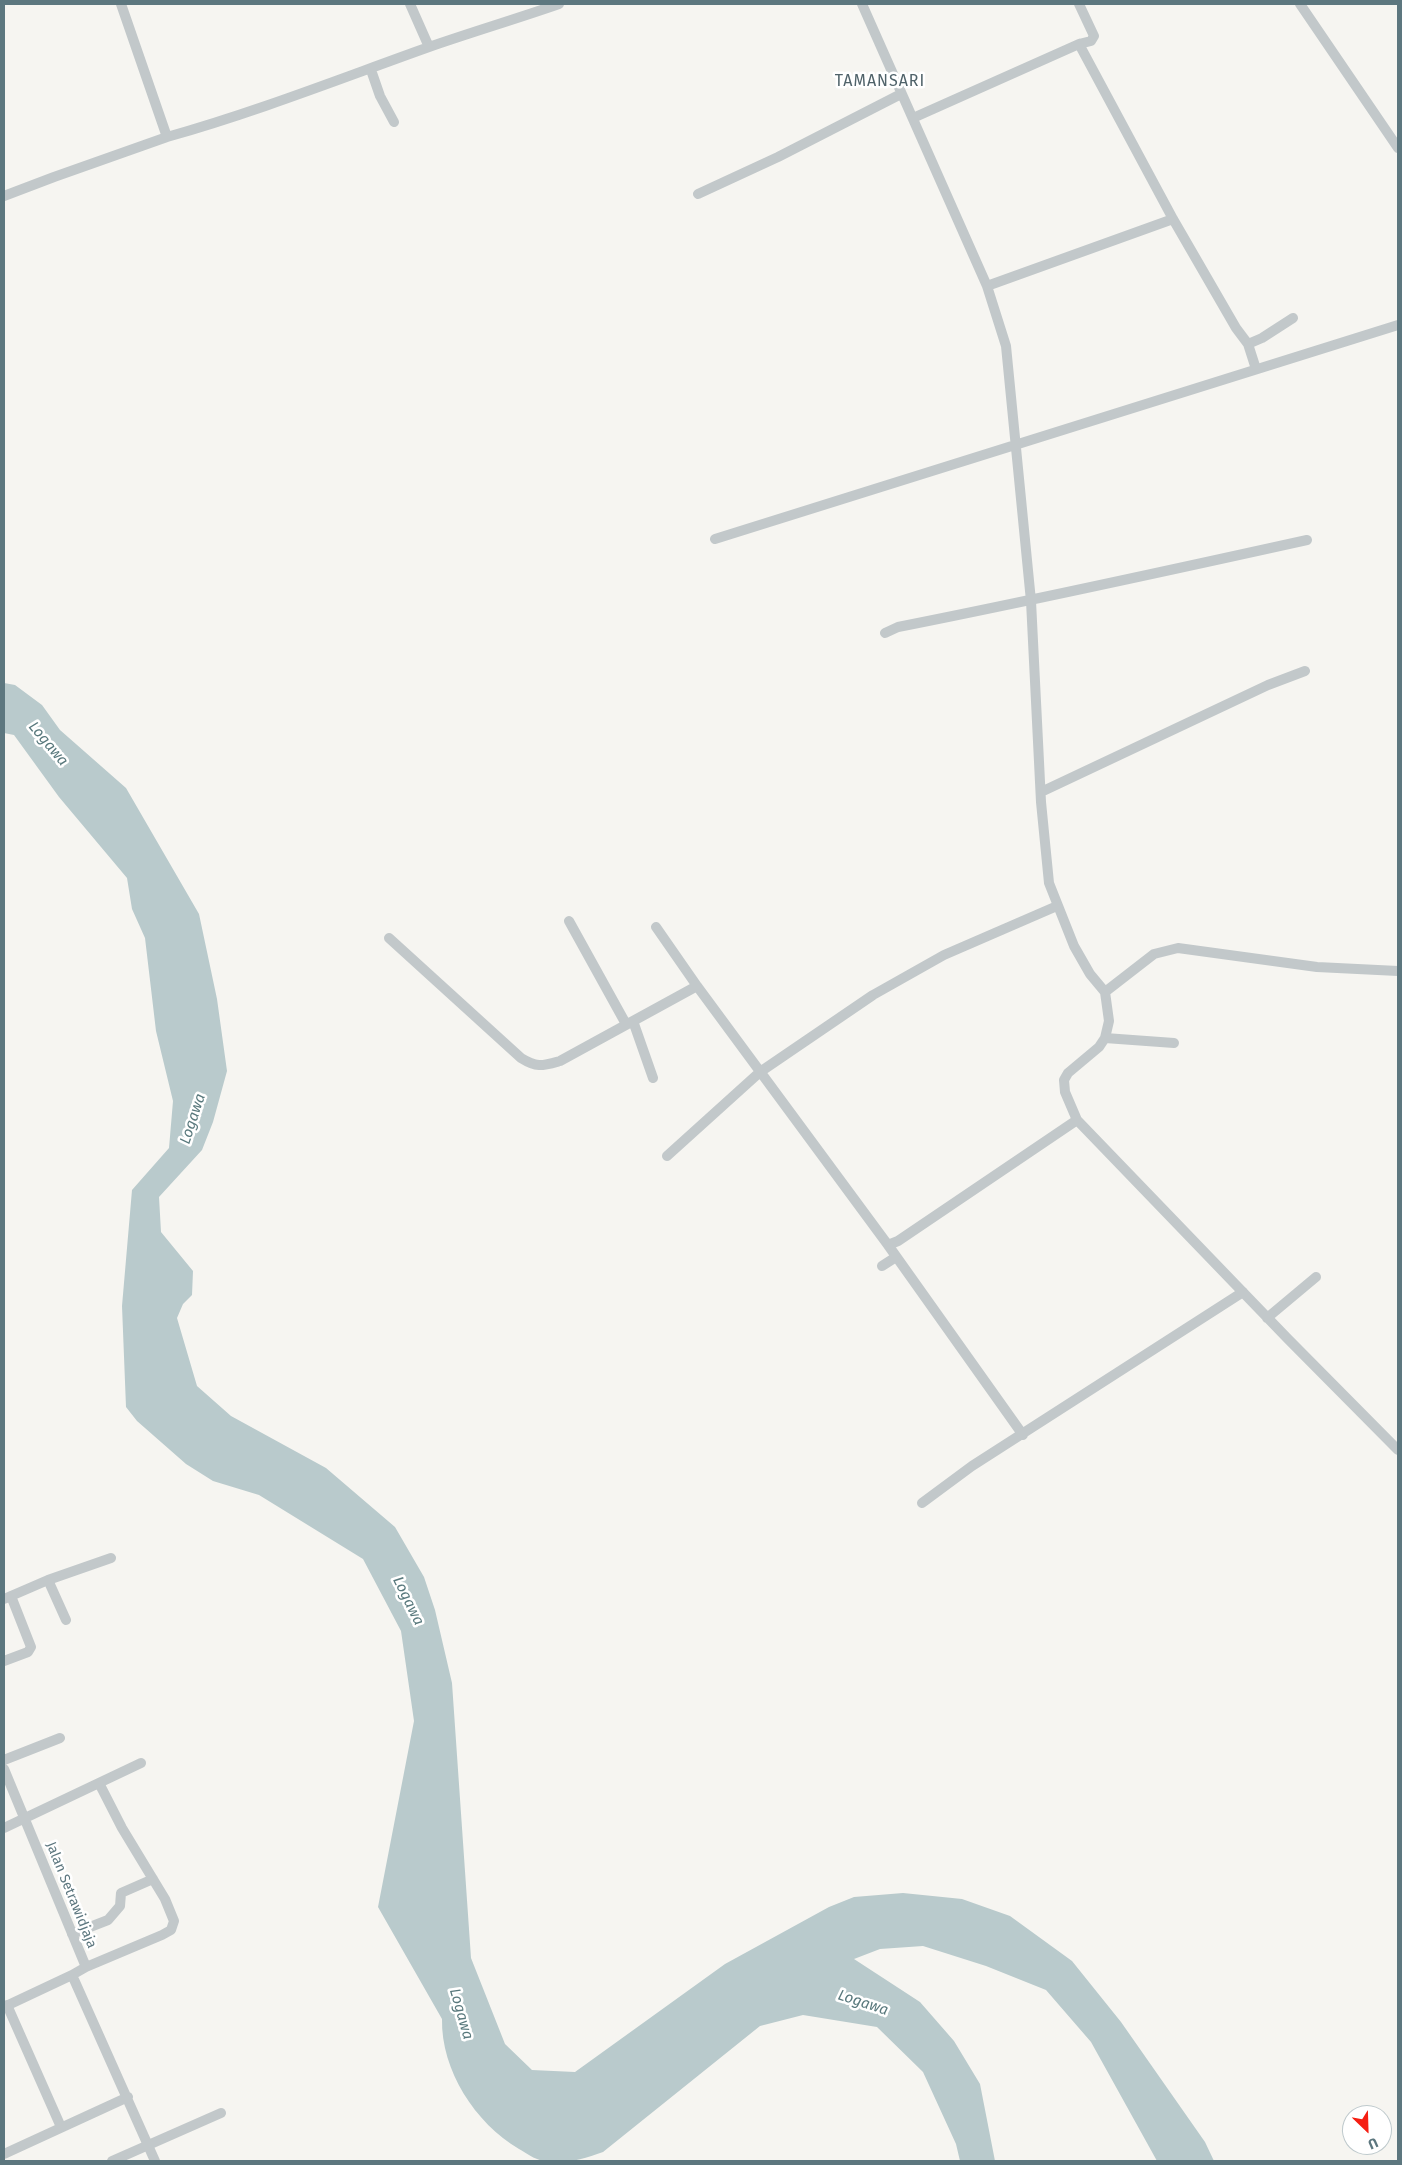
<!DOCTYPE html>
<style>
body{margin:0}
#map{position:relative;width:1402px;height:2165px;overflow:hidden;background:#f6f5f1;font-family:"Fira Sans",sans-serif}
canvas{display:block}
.frame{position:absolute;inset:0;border:5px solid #5d777f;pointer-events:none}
.north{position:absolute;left:1342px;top:2105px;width:50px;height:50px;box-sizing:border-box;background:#fff;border:1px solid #bec9cc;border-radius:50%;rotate:156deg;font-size:14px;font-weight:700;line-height:20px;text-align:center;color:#5d777f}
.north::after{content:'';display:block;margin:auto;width:18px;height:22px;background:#f51e12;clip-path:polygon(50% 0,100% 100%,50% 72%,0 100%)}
</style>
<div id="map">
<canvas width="1402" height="2165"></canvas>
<div class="frame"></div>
<div class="north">U</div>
</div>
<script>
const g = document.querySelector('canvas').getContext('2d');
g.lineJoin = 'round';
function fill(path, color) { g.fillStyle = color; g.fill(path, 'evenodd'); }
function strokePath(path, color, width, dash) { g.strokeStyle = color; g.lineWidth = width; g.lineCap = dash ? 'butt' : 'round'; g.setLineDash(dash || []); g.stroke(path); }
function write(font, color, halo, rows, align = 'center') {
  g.font = font + ' "Fira Sans",sans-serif'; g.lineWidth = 5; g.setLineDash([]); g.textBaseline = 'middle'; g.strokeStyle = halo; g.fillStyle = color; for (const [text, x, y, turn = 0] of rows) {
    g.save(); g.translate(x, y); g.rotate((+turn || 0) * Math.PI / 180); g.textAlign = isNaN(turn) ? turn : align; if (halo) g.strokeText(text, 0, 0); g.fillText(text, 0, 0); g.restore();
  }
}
fill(new Path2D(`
 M4 683 15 685 42 705 60 730 126 788 199 914 217 999 227 1071 213 1122 202 1150 159 1197 161 1232 193 1271 192 1295 183 1304 177 1318 197 1386 231 1416 326 1468 395 1527 424 1577 435 1610 452 1683 471 1958 505 2044 532 2070 575 2072 725 1964 829 1907 854 1897 903 1893 962 1899 1010 1916 1072 1961 1121 2022 1205 2142 1214 2161H1157L1091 2042 1046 1990 986 1966 923 1946 880 1949 854 1959 920 2002 954 2041 980 2084 995 2161H960L956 2144 923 2072 877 2027 803 2015 760 2026 603 2152C583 2159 564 2165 543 2161 534 2159 526 2153 519 2149 475 2123 441 2070 442 2019L378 1907 414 1721 401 1631 363 1559 259 1495 213 1481 186 1464 137 1421 126 1407 122 1306 132 1190 169 1148 173 1101 156 1031 145 938 132 909 127 878 59 797 14 735 4 733Z`), '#b9cacc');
strokePath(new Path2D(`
 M121 4 167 137C256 112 342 78 429 47 472 32 516 19 559 4
 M410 4 429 47
 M862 4 987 286 1006 346 1031 601 1041 802 1049 883 1074 946 1090 974 1105 992 1109 1021 1105 1038 1099 1047 1068 1073 1064 1080 1065 1092 1077 1120 1288 1339 1398 1450
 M1079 4 1094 36 1091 41 1079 44
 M1300 4 1398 148
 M371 70 380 96 394 122
 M913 118 1079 44 1173 219 1236 328 1248 344 1256 369
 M698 194 778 157 901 94
 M4 196 54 177 167 137
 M987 286 1173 219
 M1248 344 1262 338 1293 318
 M715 539 1398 325
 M885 633 898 627C1035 600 1171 570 1307 540
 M1041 792 1268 685 1305 671
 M569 921 626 1024
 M656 927 697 986 888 1245 898 1241 1077 1120
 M389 938 521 1058C537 1068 542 1066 560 1061L697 986
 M1105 992 1154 954 1178 948 1317 967 1398 971
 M633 1021 653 1078
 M1105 1038 1174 1043
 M667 1156 760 1072 873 995 944 955 1057 906
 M888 1245 1023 1435
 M882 1266 896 1257
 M1267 1318 1316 1277
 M922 1503 972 1466 1243 1292
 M48 1580 111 1558
 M4 1599 48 1580 66 1620
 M4 1661 28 1652 31 1647 11 1596
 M4 1760 60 1738
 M4 1769 86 1967 72 1975 155 2161
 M4 1828 141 1763
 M72 1934 108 1920 120 1906 121 1893 153 1879
 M86 1967 162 1935 171 1930 174 1921 165 1899 122 1828 99 1783
 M7 2005 61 2127
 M4 2007 72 1975
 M4 2154 128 2097
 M112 2161 221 2113`), '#c2c8ca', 10);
write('14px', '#5d777f', '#fff', [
 ["Jalan Setrawidjaja",71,1895,68]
]);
write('italic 15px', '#58787c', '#fff', [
 ["Logawa",48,744,50],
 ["Logawa",193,1119,-72],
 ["Logawa",408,1601,64],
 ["Logawa",863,2003,18],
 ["Logawa",461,2014,74]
]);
g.letterSpacing = '1px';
write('16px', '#50636a', '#fff', [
 ["TAMANSARI",880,82]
]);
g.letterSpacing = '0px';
</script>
